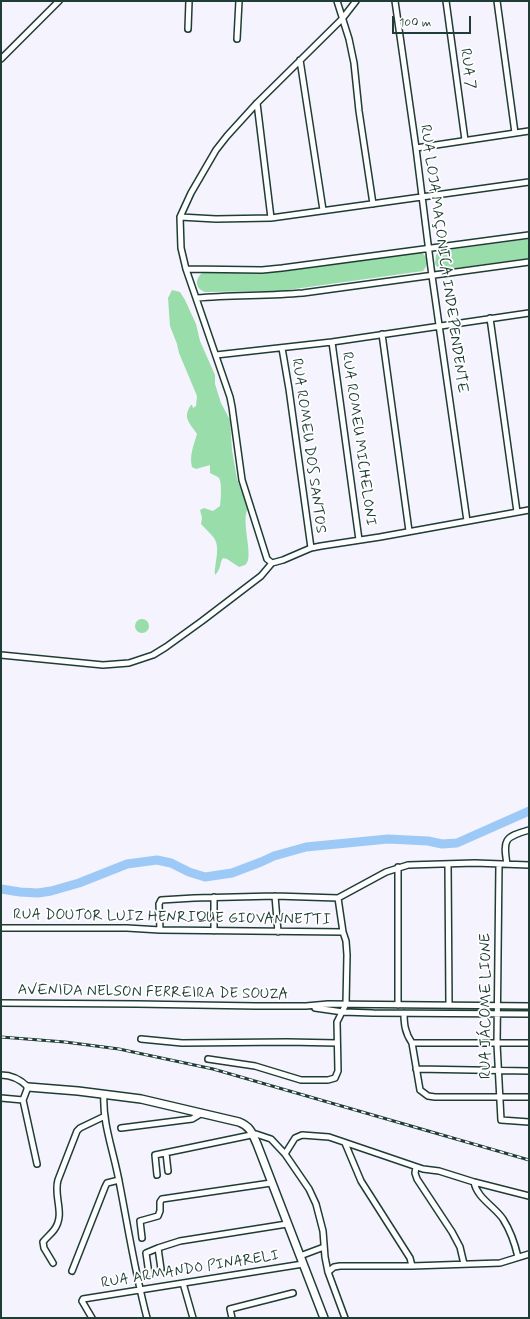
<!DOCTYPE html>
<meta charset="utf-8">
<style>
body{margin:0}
#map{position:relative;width:530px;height:1319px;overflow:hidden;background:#f5f3fd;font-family:Mynerve,sans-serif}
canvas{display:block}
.frame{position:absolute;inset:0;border:2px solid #1f3d34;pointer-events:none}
.scale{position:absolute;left:392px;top:16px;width:79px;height:18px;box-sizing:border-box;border:2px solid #1f3d34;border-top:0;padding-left:5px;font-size:12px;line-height:14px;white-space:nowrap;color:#1f3d34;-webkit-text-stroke:3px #fff;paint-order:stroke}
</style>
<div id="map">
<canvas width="530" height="1319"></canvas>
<div class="frame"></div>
<div class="scale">100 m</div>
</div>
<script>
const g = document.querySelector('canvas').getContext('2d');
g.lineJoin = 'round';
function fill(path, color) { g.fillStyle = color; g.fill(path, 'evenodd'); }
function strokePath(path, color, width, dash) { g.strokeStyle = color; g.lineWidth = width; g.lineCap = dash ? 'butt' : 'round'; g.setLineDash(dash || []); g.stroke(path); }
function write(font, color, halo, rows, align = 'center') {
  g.font = font + ' Mynerve,sans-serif'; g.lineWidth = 3.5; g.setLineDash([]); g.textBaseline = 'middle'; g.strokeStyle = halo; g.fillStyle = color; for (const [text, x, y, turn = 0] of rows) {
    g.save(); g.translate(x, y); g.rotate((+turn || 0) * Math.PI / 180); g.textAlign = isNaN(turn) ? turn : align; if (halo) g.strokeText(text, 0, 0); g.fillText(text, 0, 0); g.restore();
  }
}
fill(new Path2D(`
 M529 239V258L442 270 439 269 435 264 436 255 440 251Z
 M421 252C428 257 429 264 423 271L280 291 205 292C196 289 194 280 202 273L281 272Z
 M172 290 180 292 185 300 196 324 200 341 215 375V384L221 403 230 420 232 450 237 479 248 508C240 521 255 559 245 565 243 566 241 566 239 567L227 559 223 558C219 563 222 568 215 575 214 564 221 548 214 538 210 533 205 528 201 524L202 518 200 510 204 508 213 511 220 506C221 501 222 482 219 478 217 476 212 474 210 473V465L196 469 192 467C189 455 194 445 197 434 190 423 182 418 191 405H192L193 408 196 406 197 396 179 353 177 344 170 326 168 298Z
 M135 626a7 7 0 1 1 14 0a7 7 0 1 1-14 0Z`), '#98ddaa');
strokePath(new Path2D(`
 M1 889 20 892 38 893 51 891 79 883 127 864 157 860 171 863 189 872 205 877 232 873 261 862 274 856 306 847 388 839 428 841 442 844 457 843 529 811`), '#9dc9f7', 9);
const street = new Path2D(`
 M337 1 349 39 354 63 359 111 373 204
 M395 1 416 148 432 276 467 521
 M446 1 465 140
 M497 1 515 133
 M188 29 189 1
 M237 39 239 1
 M1 59 59 1
 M300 60 323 210
 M257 103 271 218
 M416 148 529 131
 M180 217 216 219 271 218 529 182
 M186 269 262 270 282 268 529 235
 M197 298C232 295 268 296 303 293L529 262
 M490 318 517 512
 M382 334 409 531
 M332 342 359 540
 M282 348 289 389 311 548
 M216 355 332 342 529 313
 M272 563 267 559 242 480 232 407 230 397 186 269 181 248 180 217 191 193 216 150 227 136 257 103 342 19 356 1
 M272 563 283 560 311 548 321 546 380 537 529 510
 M1 655 103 665 129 663 153 655 166 647 202 621 261 576 272 563
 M448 864 449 1005
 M499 864 497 1044 501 1120 529 1122
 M507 864C503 840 504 837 529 830
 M398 867V1005
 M275 896 278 932
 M1 928H127L160 930 343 932
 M160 930 159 904 161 900 194 898 275 896 338 898 386 872 408 865 475 863 529 865
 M214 931V897
 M1 1003 137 1004 256 1006H306L328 1004 529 1006
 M315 1008 343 1012 373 1013 529 1014
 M404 1013C404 1024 405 1033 412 1043L420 1090 428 1096 435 1097H529
 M141 1039 182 1043 287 1042 337 1043
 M412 1043H529
 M208 1059 255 1066 301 1080H328L335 1078 338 1071 337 1022 346 1004 347 955 346 941 343 932 338 898
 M416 1069 529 1071
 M1 1075C12 1075 20 1079 28 1087L23 1100 37 1164
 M104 1095C102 1122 114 1153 119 1181 128 1227 135 1273 147 1318
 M1 1098 23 1100
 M121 1128 192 1119 202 1113
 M345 1143 361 1181 410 1258 412 1266
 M166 1153 168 1171
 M285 1154 295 1138 302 1135 329 1137 423 1169 439 1171 474 1182 529 1196
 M416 1167 415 1173 417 1179 452 1232 460 1247 464 1264
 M157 1175 155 1155 256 1134 271 1139 285 1154 309 1189 316 1204 323 1231 325 1257 328 1272 345 1318
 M474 1182C477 1198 494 1206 503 1219 510 1230 515 1244 518 1257
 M142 1238 140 1221 158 1216 160 1211V1202L162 1199 271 1183
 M158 1248 161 1269
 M300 1256 324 1247
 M53 1263 44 1248 43 1242C46 1238 51 1234 54 1230 66 1214 53 1197 58 1180L77 1131 80 1128 105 1116
 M72 1271 105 1187 107 1183 119 1180
 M328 1272 334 1267 340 1266H412L500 1263 529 1254
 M149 1274 146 1253 158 1248 180 1241 287 1224
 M183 1283 193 1318
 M92 1318 82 1301 83 1299 303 1264
 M232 1318 230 1309 293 1293`);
const secondary = new Path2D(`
 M28 1087 78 1091 141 1099 239 1122C251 1127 252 1133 257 1144L324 1318`);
strokePath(street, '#1f3d34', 8);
strokePath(secondary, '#1f3d34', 10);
strokePath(street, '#fff', 5);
strokePath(secondary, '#fff', 7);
const rail = new Path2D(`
 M1 1037 65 1042 119 1049 213 1069 529 1160`);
strokePath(rail, '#1f3d34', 3);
strokePath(rail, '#fff', 1.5, [4.5]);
write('15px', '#1f3d34', '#fff', [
 ["RUA 7",467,69,82],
 ["RUA LOJA MAÇONICA INDEPENDENTE",443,259,82],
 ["RUA ROMEU MICHELONI",358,439,82],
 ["RUA ROMEU DOS SANTOS",308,446,82],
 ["RUA DOUTOR LUIZ HENRIQUE GIOVANNETTI",172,918,1],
 ["AVENIDA NELSON FERREIRA DE SOUZA",153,993,1],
 ["RUA JÁCOME LIONE",487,1006,-90],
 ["RUA ARMANDO PINARELI",190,1270,-9]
]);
</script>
